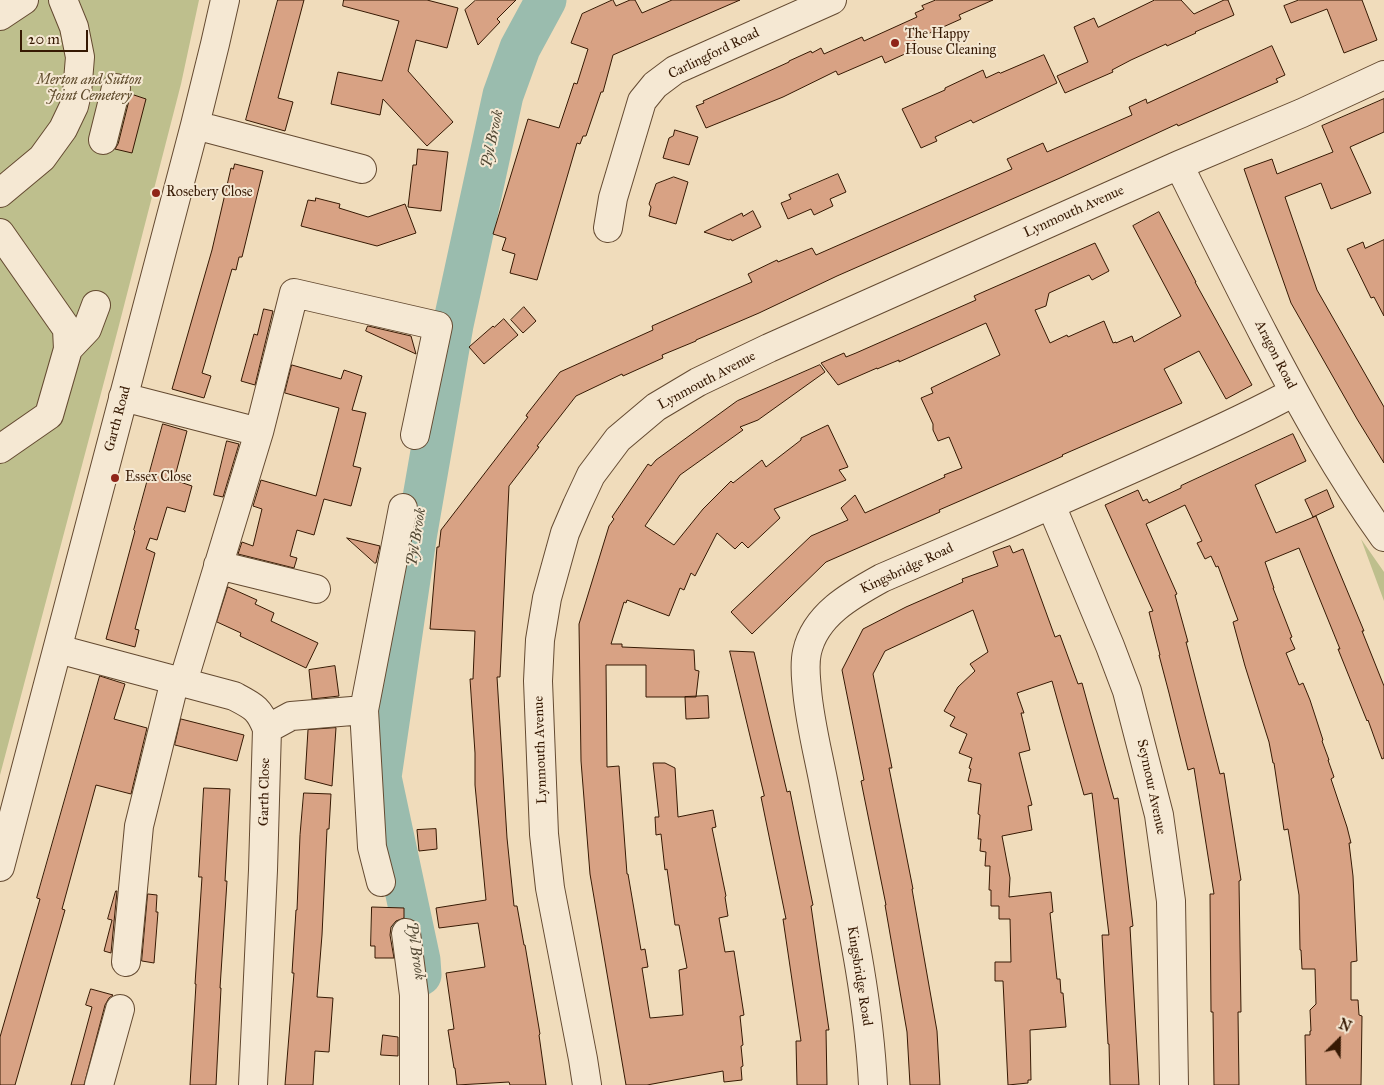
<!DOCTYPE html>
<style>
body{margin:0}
#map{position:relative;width:1384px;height:1085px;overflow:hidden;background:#f0dcbb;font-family:"IM FELL Great Primer",serif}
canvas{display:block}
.north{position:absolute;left:1314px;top:1015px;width:50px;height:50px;-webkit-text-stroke:4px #f5e8d3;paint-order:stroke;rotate:23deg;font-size:14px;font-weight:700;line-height:20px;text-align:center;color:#361903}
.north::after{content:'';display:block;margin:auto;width:18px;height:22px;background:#361903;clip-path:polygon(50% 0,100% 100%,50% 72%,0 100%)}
.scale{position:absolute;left:20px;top:30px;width:68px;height:22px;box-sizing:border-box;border:2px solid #361903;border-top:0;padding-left:6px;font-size:15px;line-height:18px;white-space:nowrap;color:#361903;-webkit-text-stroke:4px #f5e8d3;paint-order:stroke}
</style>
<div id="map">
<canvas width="1384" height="1085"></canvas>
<div class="north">N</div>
<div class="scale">20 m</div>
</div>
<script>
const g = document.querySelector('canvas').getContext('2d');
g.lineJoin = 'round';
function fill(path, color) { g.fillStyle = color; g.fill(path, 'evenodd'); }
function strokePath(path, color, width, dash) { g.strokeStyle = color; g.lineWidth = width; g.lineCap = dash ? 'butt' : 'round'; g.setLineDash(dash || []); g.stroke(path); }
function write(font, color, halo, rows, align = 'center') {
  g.font = font + ' "IM FELL Great Primer",serif'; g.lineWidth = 4; g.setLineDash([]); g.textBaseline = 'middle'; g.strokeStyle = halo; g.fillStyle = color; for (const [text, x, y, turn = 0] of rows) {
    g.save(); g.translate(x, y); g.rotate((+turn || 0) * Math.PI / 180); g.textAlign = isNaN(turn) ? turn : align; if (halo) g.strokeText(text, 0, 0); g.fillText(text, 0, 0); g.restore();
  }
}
fill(new Path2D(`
 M0 0H199L181 84 118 329 0 775Z
 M1361 539 1384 572V601Z`), '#bebf8d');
strokePath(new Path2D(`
 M421 975 420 960 381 777 416 538 453 325 503 95 520 48 546 0`), '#9abcae', 41);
const building = new Path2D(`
 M278 0H304L278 98 293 102 285 131 246 120Z
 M344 0H427L458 8 447 48 416 40 408 71 453 122 427 146 383 99 380 115 331 104 338 72 382 81 399 21 343 6Z
 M476 0H516L497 19 500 22 478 45 465 10Z
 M613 0 616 6 630 0H635L642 13 672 0H740L613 55 603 92H601L586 136H583L580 144 577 143 537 280 510 273 515 254 502 250 506 238 493 234 528 119 559 128 574 83 577 84 588 49 571 43 582 14Z
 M936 0H993L959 15 961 19 914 40 918 48 885 63 882 56 838 75 836 71 783 97 706 128 696 106 704 103 703 101 789 62V61L811 51 812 53 821 48 824 54 862 37 864 41 917 17 915 13 924 9 922 6Z
 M1155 0H1181L1194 14 1224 0H1228L1234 15 1195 32 1196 33 1167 46 1166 44 1131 60 1112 70 1113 72 1065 93 1057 76 1088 62 1074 27 1094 18 1098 27Z
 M1299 0H1362L1377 40 1344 53 1327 9 1291 23 1284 6Z
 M1272 46 1285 75 1276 79 1278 82 1178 126 1177 124 1060 178 837 276 759 313 696 340V341L662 355 663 358 623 376 622 374 576 396 537 446 539 447 509 486 500 677H497L507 838 514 906H517L524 945H525L540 1034 539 1035 546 1085H510L509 1082 457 1085 455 1068H454L448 1030 454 1029 446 973 485 967 478 923 439 928 436 908 486 900 475 785V753L470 679H473L475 631 430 629 437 547H439L441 530 528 417 526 416 527 414 560 372 653 330 652 326 752 282 748 274 777 260 778 262 812 248 816 255 1012 169 1007 159 1043 143 1047 152 1132 115 1129 107 1146 99 1147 103Z
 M1044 55 1057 83 973 123 971 120 935 137 937 141 921 148 902 109 945 90V88L983 70 986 78 999 72 1000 73Z
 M131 94 146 99 132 153 115 149 118 144Z
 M1384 99V132L1350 147 1371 193 1331 209 1321 183 1285 197 1317 290 1384 407V463L1357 419 1291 303 1244 169 1272 159 1277 174 1333 152 1322 126Z
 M675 130 698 137 689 165 663 158 669 138 673 136Z
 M418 149 448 152 441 211 408 207 413 165H416Z
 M235 164 263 171 242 257H239L236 270 232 269 202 373 211 376 204 398 172 389 212 250 231 168 233 169Z
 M838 174 846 192 830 199 833 206 814 215 811 209 788 219 781 203 791 199 789 195Z
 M674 177 688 182 676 224 649 216 651 207 649 204 656 184Z
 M316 198 340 204 339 208 368 217 405 204 416 233 377 246 301 226 308 200 315 201Z
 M753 211 761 227 732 241 731 239 729 240 704 232 742 213 743 216Z
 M1159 212 1196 282H1195L1252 385 1226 399 1199 351 1164 369 1182 403 1062 455 1063 456 1045 464 939 510 940 512 826 562 752 634 731 612 811 536 848 520 841 508 855 495 865 513 945 477 944 475 962 468 949 437 938 441 933 430V424L921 398 933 393 931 388 1000 355 986 323 899 362V360L877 369V368L838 385 821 363 844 353 846 357 856 353 976 300 974 296 1095 243 1109 271 1092 280 1089 275 1049 293 1046 306 1035 310 1050 343 1067 335 1068 337 1104 321 1113 343 1116 342V343L1132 336 1134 342 1181 316 1133 226Z
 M1384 240V316L1374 297 1371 298 1347 249 1363 242 1365 248Z
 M524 307 536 321 523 333 511 320Z
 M264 309 273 311 255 385 241 381 254 334 257 335Z
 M504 319 518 335 484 364 469 347 493 326 494 327Z
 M368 326 411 336 416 354 366 331Z
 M292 365 341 379 344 370 362 376 352 410 366 413 353 466 361 468 351 506 324 499 314 535 297 530 290 556 297 558 294 568 238 554 242 542 253 546 262 509 253 506 261 480 316 496 339 408 285 393Z
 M820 365 825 372 758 420 740 427 743 430 680 475 645 526 674 545 703 509 731 481 733 483 762 460 766 467 801 440V438L828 425 848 467 839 470 846 480 774 509 780 518 748 548 742 542 735 549 717 533 695 576 691 573 684 590 680 588 669 616 627 600 626 603 624 602 611 644H622V647L694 650 695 670 699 671 696 697H646V665H606L607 767 619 766 627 874H628L641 950 645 949 648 967 642 968 650 1018 683 1015 679 970 687 968 679 925H675L667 869 665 870 661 834 656 835 655 817H659L653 763H665L675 768 678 817 713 810 716 827 712 828 726 896 725 897 728 916 719 918 725 952 734 951 744 1015 740 1016 743 1045 741 1046 743 1066 741 1067 742 1080 724 1082 723 1071 647 1085H626L590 874 581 761 579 624 609 526 614 519 612 517 648 464 651 466 656 460 737 401Z
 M163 424 187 431 174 480 192 486 185 512 167 507 157 540 150 538 146 549 155 553 135 629 139 630 135 647 106 639 135 531 134 530Z
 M1293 434 1306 461 1255 485 1276 533 1316 516 1364 631H1362L1384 686V758L1382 759 1368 720 1367 721 1338 649H1340L1299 548 1265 562 1274 588H1273L1292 637 1290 638 1295 649 1286 653 1299 685 1303 683 1310 700 1323 740 1322 741 1329 760H1328L1334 777 1331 779 1347 827 1351 843H1349L1353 876 1357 961 1351 962V1000H1358L1359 1015 1362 1016 1361 1085H1306L1305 1035H1310V1031H1311L1310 1010 1316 1004 1315 969H1302L1301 950H1300L1299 895 1288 829 1284 830 1274 763H1273L1269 742 1245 666 1233 622 1238 620 1218 566 1216 567 1211 556 1205 559 1197 543 1202 541 1185 505 1146 524 1177 594 1175 595 1188 642H1186L1220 774 1224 773 1241 880 1239 881 1241 1012H1238L1239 1085H1214L1213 1012H1211L1210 894H1214L1194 768 1188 770 1169 693 1159 655H1160L1149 612 1153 611 1105 505 1138 490 1143 501 1147 499 1149 503 1181 488V486Z
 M227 441 239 444 223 497 214 495Z
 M1327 490 1334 507 1313 517 1305 500Z
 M347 538 380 546 376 563H375Z
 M1010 546 1013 553 1023 549 1055 637 1060 635 1078 684 1082 683 1114 799 1118 798 1133 926 1130 927 1139 1085H1110L1109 1044H1108L1102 935H1109L1092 793 1084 795 1052 681 1017 693 1024 713H1021L1030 750 1019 753 1032 805 1028 806 1032 830 1002 836 1010 878 1009 897 1051 892 1053 912 1050 913 1057 979H1060L1061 993H1063L1066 1027 1030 1030 1031 1080H1028V1083L1008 1085 1003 981H995V962H1011L1010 919H999V906H991V890H989L990 866H985L986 852 980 851 981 839H978L980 815 978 814 981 784 968 781 971 769 969 768 972 758 959 753 967 734 950 726 955 717 944 711 958 687 975 671 970 664 988 652 973 610 885 651 873 674 892 768H889L913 889H912L937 1031 940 1085H910L907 1032 885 905H886L861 781 864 780 842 670 863 629 906 607 963 582 962 579 998 566 993 552Z
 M228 587 257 600 255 604 274 613 271 621 318 643 306 668 240 636 241 633 217 622Z
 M730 651 754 652 787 792 790 791 813 905 811 906 829 1030H826L827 1085H797L796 1041H801L783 919H786L761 797 764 796Z
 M335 666 339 696 312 699 309 670Z
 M100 676 125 684 114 719 147 728 131 794 96 785 62 909 65 910 15 1085H0V1037L40 899 37 898Z
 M708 696 709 718 686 719 685 697Z
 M181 719 244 735 237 761 175 745Z
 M336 728 332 786 305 779 308 730Z
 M204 788 230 789 225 881H227L220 988H221L216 1085H190L196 984H195L202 877H199Z
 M304 793 331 794 329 829H327L322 935 317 997 333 998 329 1052 315 1051 313 1085H285L294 973H292L296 910H297L300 835Z
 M436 829 437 849 419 851 417 830Z
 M116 891H117L111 953 104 951 112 920 108 919Z
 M148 894 157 895 156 912H158L154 963 142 961Z
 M372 907 404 908V918L396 921 391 927 390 935 394 958H375V946H371Z
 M91 989 113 995 109 998 105 1005 84 1085H71L92 1007 86 1005Z
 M383 1035 398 1037V1056L381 1055Z`);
fill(building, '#d8a284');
strokePath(building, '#361903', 1);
const minor = new Path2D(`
 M0 16 24 0
 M195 125 362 169
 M103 140 116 88
 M1179 165C1207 222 1235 279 1264 335 1300 404 1338 473 1384 537
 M0 193 42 158 63 129 74 106 77 93 80 57 74 27 63 0
 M608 228 613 198 642 101 655 85 675 70 832 0
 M0 233 67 329 68 349 49 415 0 449
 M68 349 87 329 96 305
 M123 397 259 432
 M1051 505 1110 646 1127 691 1159 815 1171 901 1174 1085
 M218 565 316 589
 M58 649 234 696C253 706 259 708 267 729L263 870 253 1085
 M183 682 259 432 294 293 438 326 415 435
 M267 729 291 716 364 710
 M0 867 195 125 215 44 225 0
 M381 882 372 847 364 710 403 508
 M406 933 414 995V1085
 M126 962 139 826 175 680
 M99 1085 120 1009
 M587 1085 583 1059 550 888 544 834 538 681 540 640 547 598 565 533 577 505 591 475 618 439 656 407 698 382 769 348 1179 165 1302 113 1384 75
 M873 1085C868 986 844 888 825 790 819 757 810 724 807 690 806 677 804 665 807 652 815 615 851 595 882 578 969 541 1056 503 1143 464 1194 441 1245 419 1294 392`);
strokePath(minor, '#644a31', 30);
strokePath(minor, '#f5e8d3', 28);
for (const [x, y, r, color] of [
 [895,43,5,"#8f2418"],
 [156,193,5,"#8f2418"],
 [115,478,5,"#8f2418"]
]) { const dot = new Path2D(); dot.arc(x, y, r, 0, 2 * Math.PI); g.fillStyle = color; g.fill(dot); strokePath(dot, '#f5e8d3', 2); }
write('14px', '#361903', '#f5e8d3', [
 ["The Happy",905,35],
 ["House Cleaning",905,51],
 ["Rosebery Close",166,193],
 ["Essex Close",125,478]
], 'left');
write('14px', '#361903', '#f5e8d3', [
 ["Carlingford Road",714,54,-26],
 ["Lynmouth Avenue",1074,212,-24],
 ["Aragon Road",1275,355,63],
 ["Lynmouth Avenue",707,381,-28],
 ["Garth Road",118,419,-75],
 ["Kingsbridge Road",907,569,-25],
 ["Lynmouth Avenue",541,750,-92],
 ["Seymour Avenue",1151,787,78],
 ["Garth Close",265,792,-89],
 ["Kingsbridge Road",859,976,81]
]);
write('italic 14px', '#5f4b2c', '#f5e8d3', [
 ["Merton and Sutton",89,81],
 ["Joint Cemetery",89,97]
]);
write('italic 15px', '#544a36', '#f5e8d3', [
 ["Pyl Brook",493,139,-78],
 ["Pyl Brook",417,537,-81],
 ["Pyl Brook",415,951,81]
]);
</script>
